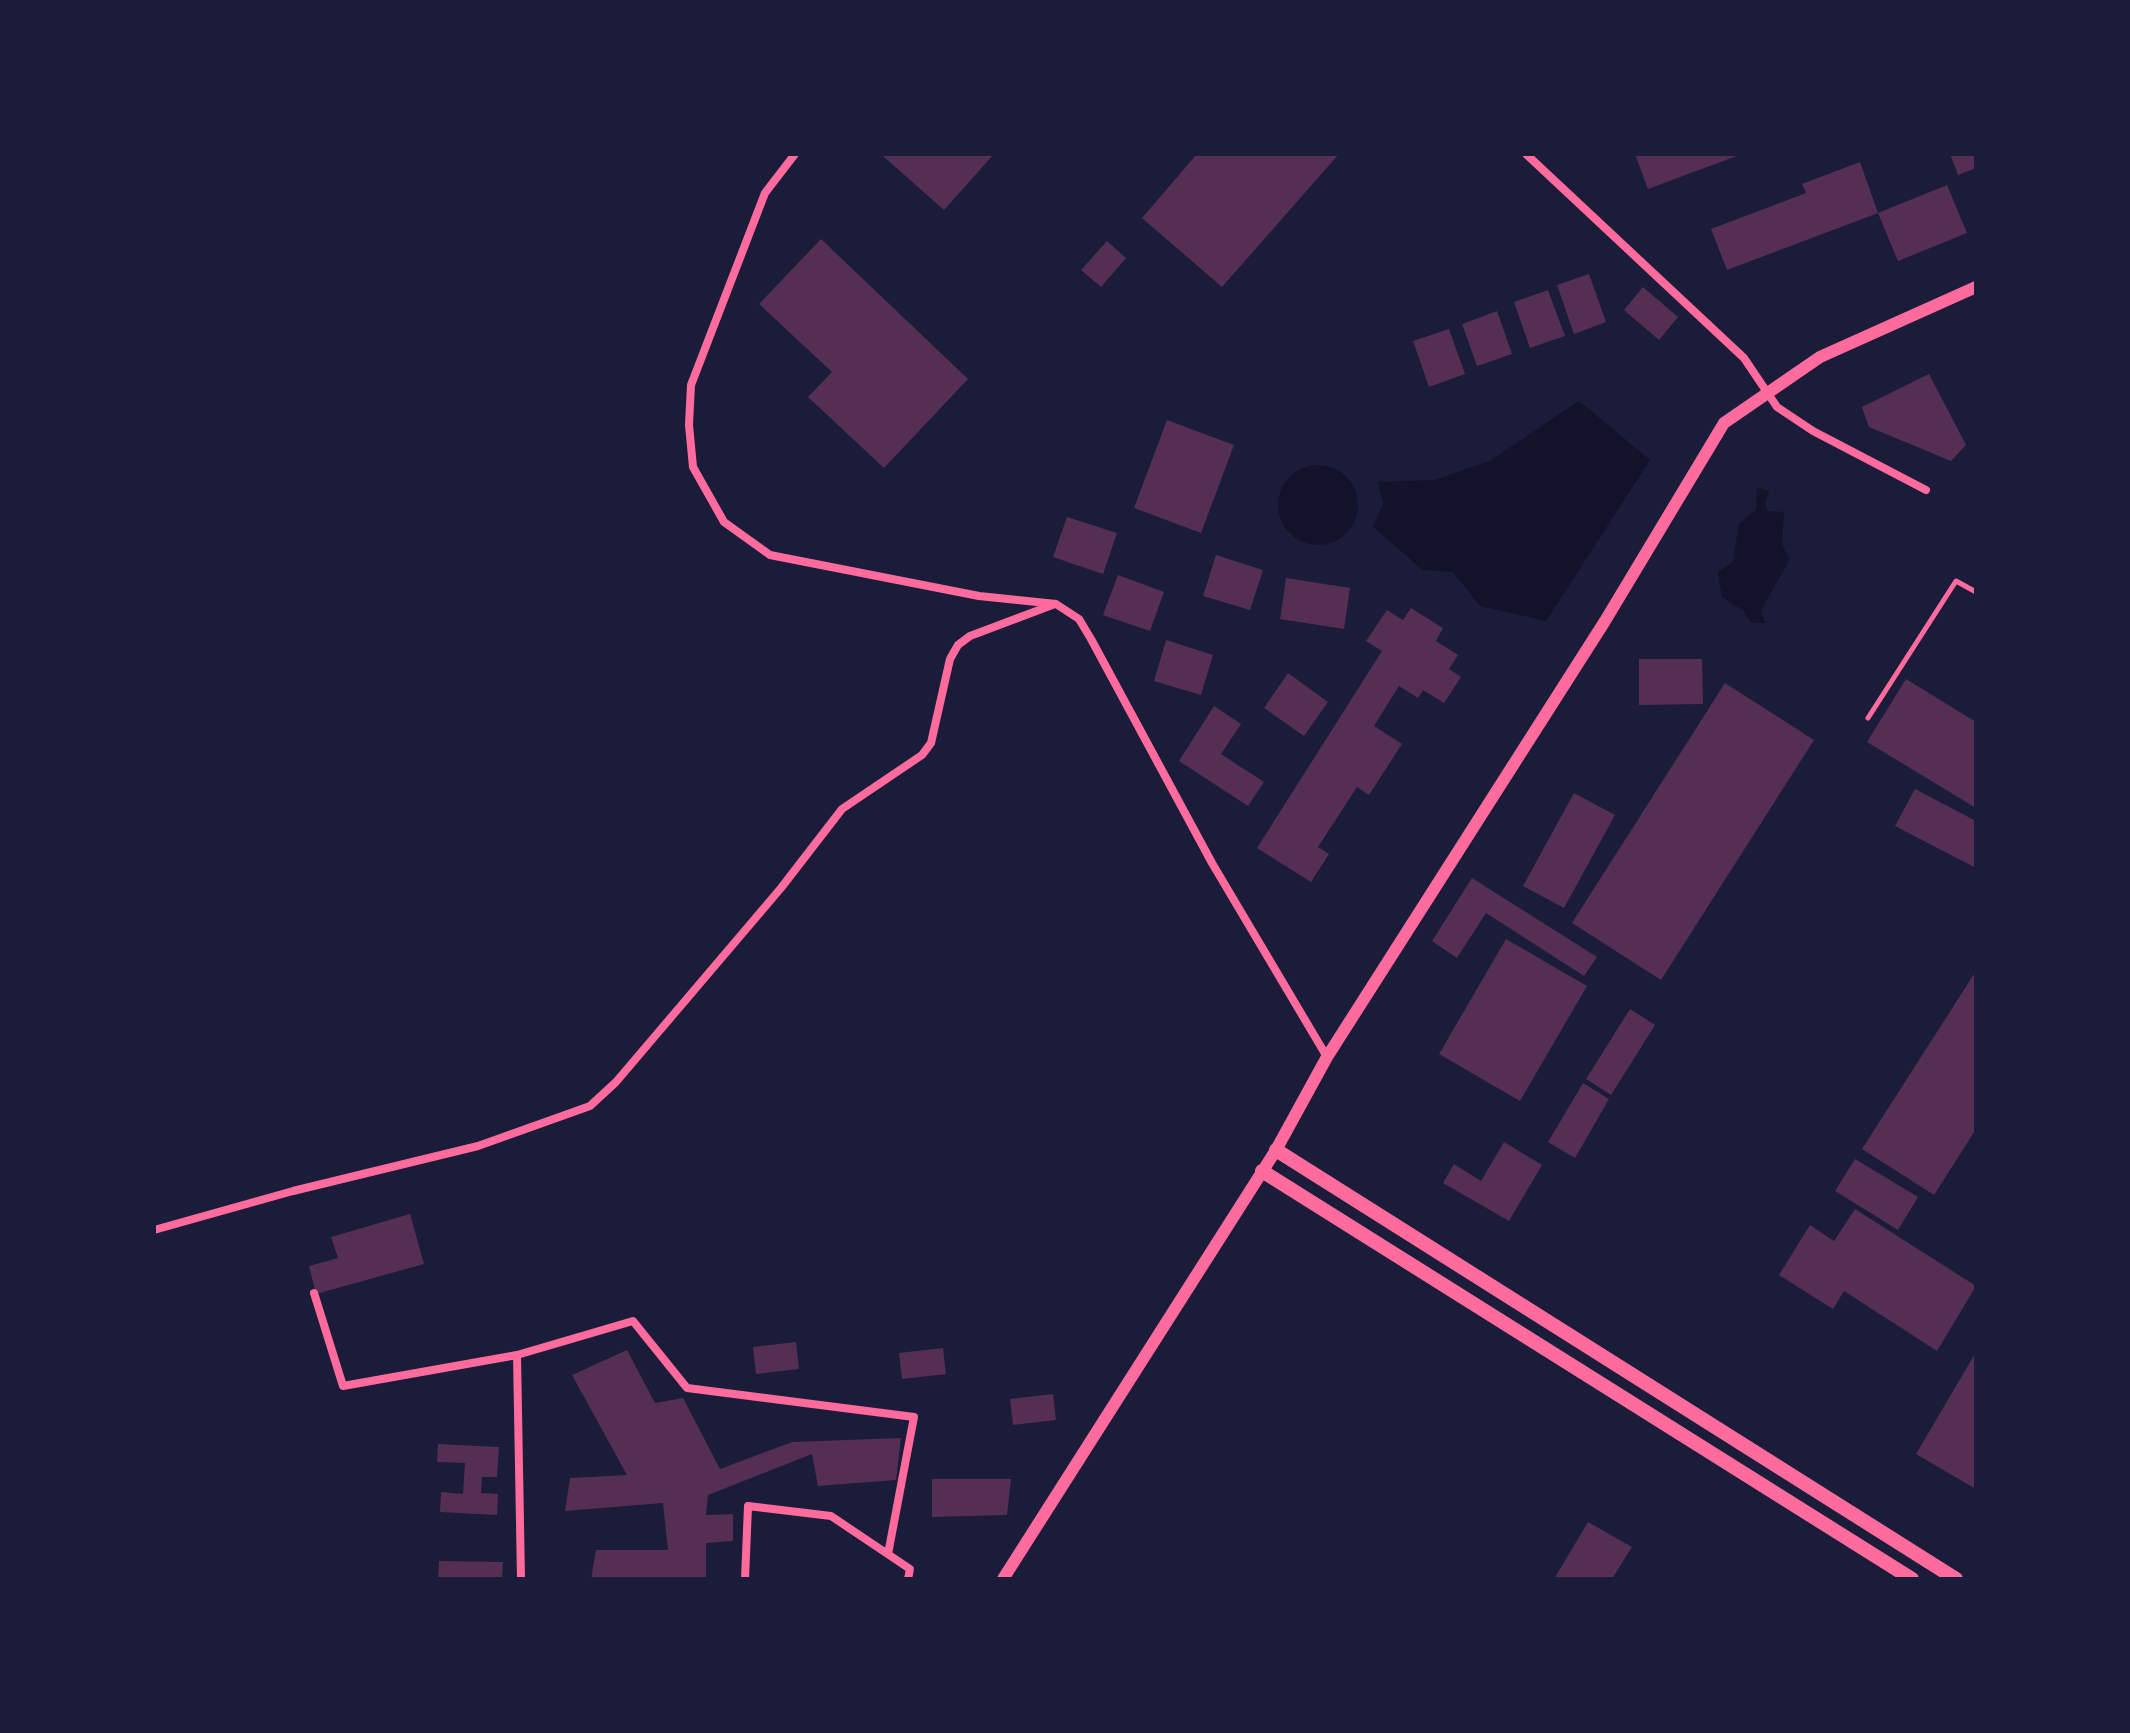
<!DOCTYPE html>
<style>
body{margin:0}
#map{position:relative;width:2130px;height:1733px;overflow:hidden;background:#1b1b3a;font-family:Literata,serif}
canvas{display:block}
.frame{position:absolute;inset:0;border:156px solid #1b1b3a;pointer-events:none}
</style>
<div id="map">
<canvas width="2130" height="1733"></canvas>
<div class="frame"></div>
</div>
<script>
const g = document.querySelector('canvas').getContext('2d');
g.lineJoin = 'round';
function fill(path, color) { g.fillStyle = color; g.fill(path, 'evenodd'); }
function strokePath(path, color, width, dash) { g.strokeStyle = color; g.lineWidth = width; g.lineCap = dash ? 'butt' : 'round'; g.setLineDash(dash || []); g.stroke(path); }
fill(new Path2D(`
 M1579 401 1650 460 1546 621 1480 606 1453 572 1423 570 1373 527 1383 504 1378 482 1435 480 1490 461Z
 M1278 505a40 40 0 1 1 80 0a40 40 0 1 1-80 0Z
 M1757 487 1769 491 1765 503 1768 511 1784 512 1782 546 1790 559 1761 610 1765 623H1751L1744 611 1722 597 1718 572 1733 562 1739 524 1756 510Z`), '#12122b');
fill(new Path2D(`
 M886 154H994L944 210 884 157Z
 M1197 154H1339L1222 287 1142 218Z
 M1635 154H1742L1648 189Z
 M1950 154H1976V168L1958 175Z
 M1860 162 1878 213 1727 270 1711 229 1806 193 1802 184Z
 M1947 185 1967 233 1898 261 1878 213Z
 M821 239 968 379 884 468 808 397 832 372 759 304Z
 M1107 241 1126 258 1101 287 1081 270Z
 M1589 274 1606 322 1574 334 1557 285Z
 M1643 287 1678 317 1659 340 1624 310Z
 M1548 290 1565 336 1530 348 1514 302Z
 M1497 311 1512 354 1477 366 1462 324Z
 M1449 329 1465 374 1429 387 1413 341Z
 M1929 374 1966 445 1951 461 1869 427 1862 407Z
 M1167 420 1234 445 1201 533 1134 508Z
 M1067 517 1117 533 1103 574 1053 557Z
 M1216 555 1263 570 1250 610 1203 596Z
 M1118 575 1164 592 1150 631 1103 615Z
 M1286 578 1350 588 1344 629 1280 619Z
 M1411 608 1443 628 1436 641 1458 655 1449 669 1461 677 1444 703 1423 690 1418 698 1399 686 1374 726 1402 744 1369 795 1357 787 1318 847 1329 854 1311 882 1257 848 1382 651 1366 641 1387 610 1403 620Z
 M1166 640 1213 655 1201 695 1154 681Z
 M1639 659H1702L1703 704 1639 705Z
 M1288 673 1328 702 1304 736 1264 708Z
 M1906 679 1976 722V808L1867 742Z
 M1725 683 1814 740 1661 980 1572 923Z
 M1214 706 1241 724 1221 754 1264 782 1248 806 1179 761Z
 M1915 789 1976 821V868L1895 826Z
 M1574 793 1615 815 1564 908 1523 886Z
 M1472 878 1597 957 1584 976 1486 913 1457 958 1432 941Z
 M1506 939 1587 986 1520 1101 1439 1054Z
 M1976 971V1129L1934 1195 1862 1149Z
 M1630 1009 1655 1025 1611 1095 1586 1079Z
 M1583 1083 1609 1099 1575 1158 1548 1142Z
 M1504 1142 1542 1165 1509 1221 1443 1183 1454 1164 1481 1181Z
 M1855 1159 1918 1197 1898 1230 1835 1191Z
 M1855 1209 1976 1286 1937 1351 1844 1291 1833 1309 1779 1275 1810 1225 1834 1241Z
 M410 1214 424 1264 316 1294 309 1266 338 1258 331 1237Z
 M796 1342 799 1369 756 1374 753 1347Z
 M943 1348 946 1374 902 1379 899 1353Z
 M627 1350 655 1403 683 1398 720 1469 792 1442 901 1438 896 1480 818 1486 812 1454 708 1495 706 1515 733 1514V1541L706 1543V1579H591L596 1550H668L663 1503 565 1511 570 1478 627 1475 572 1375Z
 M1976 1352V1485L1974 1488 1916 1454Z
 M1053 1394 1056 1420 1013 1425 1010 1399Z
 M438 1444 499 1447 497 1477H482L481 1493 498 1494 497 1515 440 1512 441 1492 463 1494 465 1463 437 1462Z
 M932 1479H1011L1007 1515 932 1517Z
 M1588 1522 1632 1547 1612 1579H1554Z
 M439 1561 503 1562 502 1579H438Z`), '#542f53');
strokePath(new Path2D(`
 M1868 718 1956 581 1976 592`), '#ff6b9d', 5);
strokePath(new Path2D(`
 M795 154 765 193 691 385 689 425 693 467 724 522 770 555 979 596 1056 604 1079 619 1091 639 1212 863 1327 1057
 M1526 154 1744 358 1777 407 1813 431 1926 490
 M154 1230 293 1191 478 1146 590 1106 616 1082 781 888 842 809 922 755 931 743 950 659 958 645 970 636 1055 604
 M314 1293 343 1386 517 1355 521 1579
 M517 1355 633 1321 687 1388 914 1417 888 1554
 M745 1579 748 1506 831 1516 910 1569 908 1579`), '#ff6b9d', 8);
strokePath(new Path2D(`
 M1003 1579 1276 1150 1327 1057 1605 621 1724 423 1820 357 1976 287`), '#ff6b9d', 12);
strokePath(new Path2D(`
 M1276 1150 1956 1579
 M1262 1171 1912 1579`), '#ff6b9d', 14);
</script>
